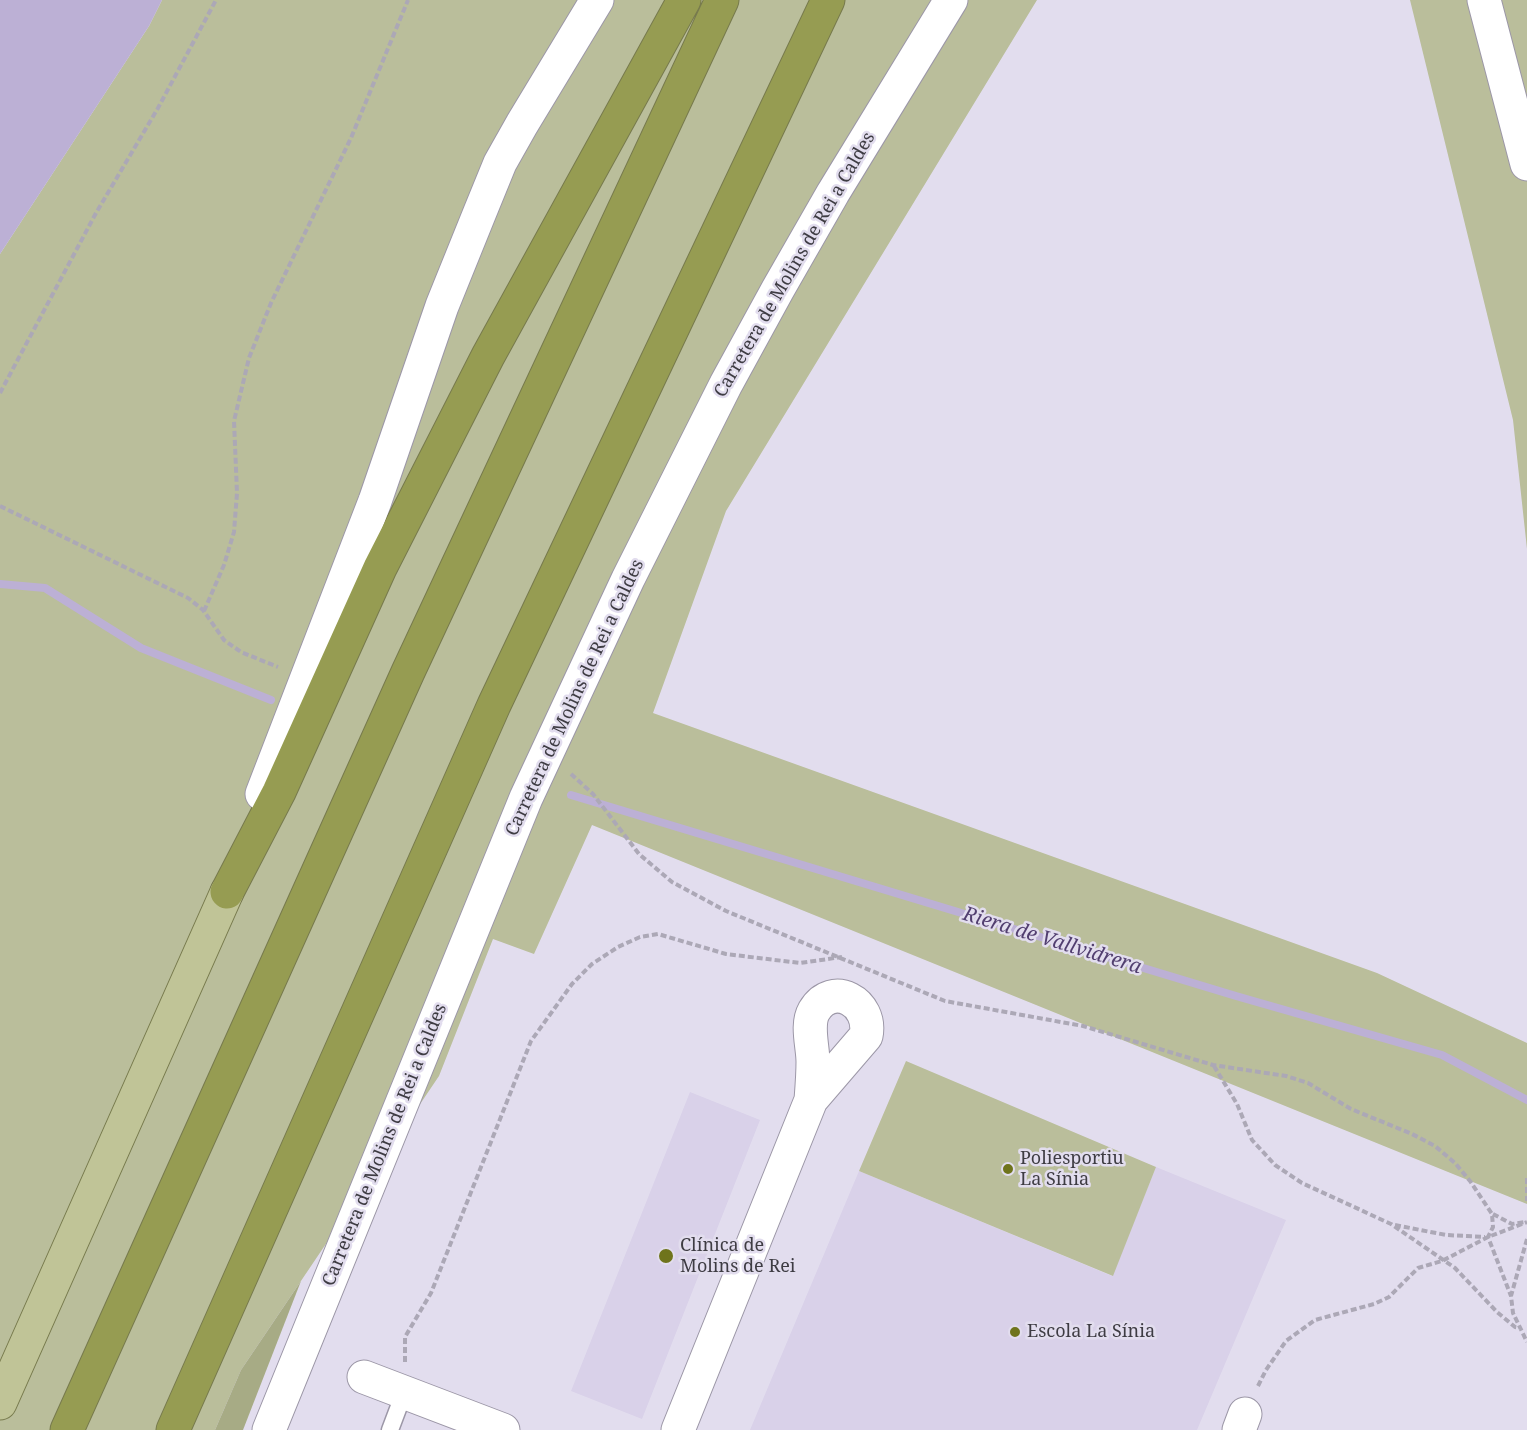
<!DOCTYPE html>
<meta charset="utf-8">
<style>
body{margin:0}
canvas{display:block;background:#e2ddee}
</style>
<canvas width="1527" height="1430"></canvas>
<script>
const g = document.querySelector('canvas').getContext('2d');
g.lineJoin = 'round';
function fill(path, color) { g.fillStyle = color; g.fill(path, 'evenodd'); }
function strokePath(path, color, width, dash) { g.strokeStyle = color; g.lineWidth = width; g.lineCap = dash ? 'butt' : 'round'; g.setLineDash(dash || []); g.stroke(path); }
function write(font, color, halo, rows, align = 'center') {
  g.font = font + ' "Noto Serif",serif'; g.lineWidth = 5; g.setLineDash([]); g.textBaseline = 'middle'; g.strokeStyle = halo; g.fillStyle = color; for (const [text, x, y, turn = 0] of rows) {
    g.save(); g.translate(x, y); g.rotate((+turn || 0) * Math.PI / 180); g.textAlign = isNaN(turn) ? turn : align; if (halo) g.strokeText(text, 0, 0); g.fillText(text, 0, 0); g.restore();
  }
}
fill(new Path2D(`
 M690 1092 760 1120 642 1419 571 1391Z
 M1156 1167 1286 1220 1197 1430H750L859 1171 1112 1276Z`), '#d9d1e9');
fill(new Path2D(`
 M162 0H1037L726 511 653 713 1377 973 1527 1043V1204L592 825 534 954 493 939 439 1076 241 1370 215 1430H0V254L149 26Z
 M1410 0H1527V549L1513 420Z
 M906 1061 1156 1167 1113 1276 859 1171Z`), '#babe9b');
fill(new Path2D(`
 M301 1281 243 1430H215L241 1370Z`), '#a7ab85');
fill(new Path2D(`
 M0 0H162L149 26 0 254Z`), '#bcb0d5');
strokePath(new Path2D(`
 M0 584 45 588 141 648 271 700
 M571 795 1236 996 1442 1055 1527 1100`), '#bcb0d5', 8);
const lane = new Path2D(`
 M390 1430 404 1393`);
const street = new Path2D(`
 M1484 0 1527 164
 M364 1377 503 1430
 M1239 1430 1245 1414`);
const secondary = new Path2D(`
 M262 794 375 501 442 306 480 212 500 163 522 124 597 0
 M269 1430 526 798 628 579 726 384 778 289 833 193 951 0
 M678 1430 811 1100 866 1036C873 1002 832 980 814 1011 806 1025 813 1046 813 1062 813 1075 812 1087 811 1100`);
const primary = new Path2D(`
 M0 1403 227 892`);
const highway = new Path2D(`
 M227 892 279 792 380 568 488 356 684 0
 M67 1430 408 672 722 0
 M173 1430 494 705 828 0`);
strokePath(lane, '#9c97a7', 19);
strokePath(street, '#9c97a7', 35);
strokePath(secondary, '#9c97a7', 35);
strokePath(primary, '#777a4d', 35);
strokePath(highway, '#777a4d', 35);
strokePath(new Path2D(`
 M0 393 96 213 158 108 216 0
 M0 506 188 598 203 610 224 640 241 652 278 667
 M204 611 224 565 234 532 237 493 234 421 249 358 271 303 351 138 408 0
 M571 774 593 794 639 854 672 882 726 911 945 1001 1083 1026 1213 1065 1286 1076 1308 1083 1351 1109 1412 1134 1435 1146 1455 1163 1470 1181 1492 1214 1493 1227 1488 1237 1511 1296
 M1214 1066 1237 1104 1252 1140 1275 1165 1302 1183 1391 1224 1455 1268 1497 1312 1515 1327 1521 1328
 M1527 1178V1201
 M1493 1214 1512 1224 1525 1222
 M1395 1225 1446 1235 1485 1237
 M1527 1239 1511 1296 1513 1313 1527 1342
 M405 1362V1337L431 1293 531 1041 572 984 592 964 618 947 640 937 658 934 726 954 800 963 842 957
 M1258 1386 1266 1370 1286 1341 1315 1320 1374 1304 1389 1297 1418 1268 1442 1261 1488 1237 1527 1222`), '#aca8b6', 4, [6, 3]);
strokePath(lane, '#fff', 16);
strokePath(street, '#fff', 33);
strokePath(secondary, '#fff', 33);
strokePath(primary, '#c0c497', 33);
strokePath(highway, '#969c52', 33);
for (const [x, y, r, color] of [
 [1008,1169,6,"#6f741c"],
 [666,1256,8,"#6f741c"],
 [1015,1332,6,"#6f741c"]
]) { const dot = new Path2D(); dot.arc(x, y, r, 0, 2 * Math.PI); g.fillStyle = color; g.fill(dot); strokePath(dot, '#e2ddee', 2); }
write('18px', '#3e3c43', '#e2ddee', [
 ["Carretera de Molins de Rei a Caldes",795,265,-60],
 ["Carretera de Molins de Rei a Caldes",575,698,-65],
 ["Carretera de Molins de Rei a Caldes",385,1145,-68]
]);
write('18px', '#3e3c43', '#e2ddee', [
 ["Poliesportiu",1020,1159],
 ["La Sínia",1020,1180],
 ["Clínica de",680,1246],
 ["Molins de Rei",680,1267],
 ["Escola La Sínia",1027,1332]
], 'left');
write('italic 20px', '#523f70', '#e2ddee', [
 ["Riera de Vallvidrera",1052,941,17]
]);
</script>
